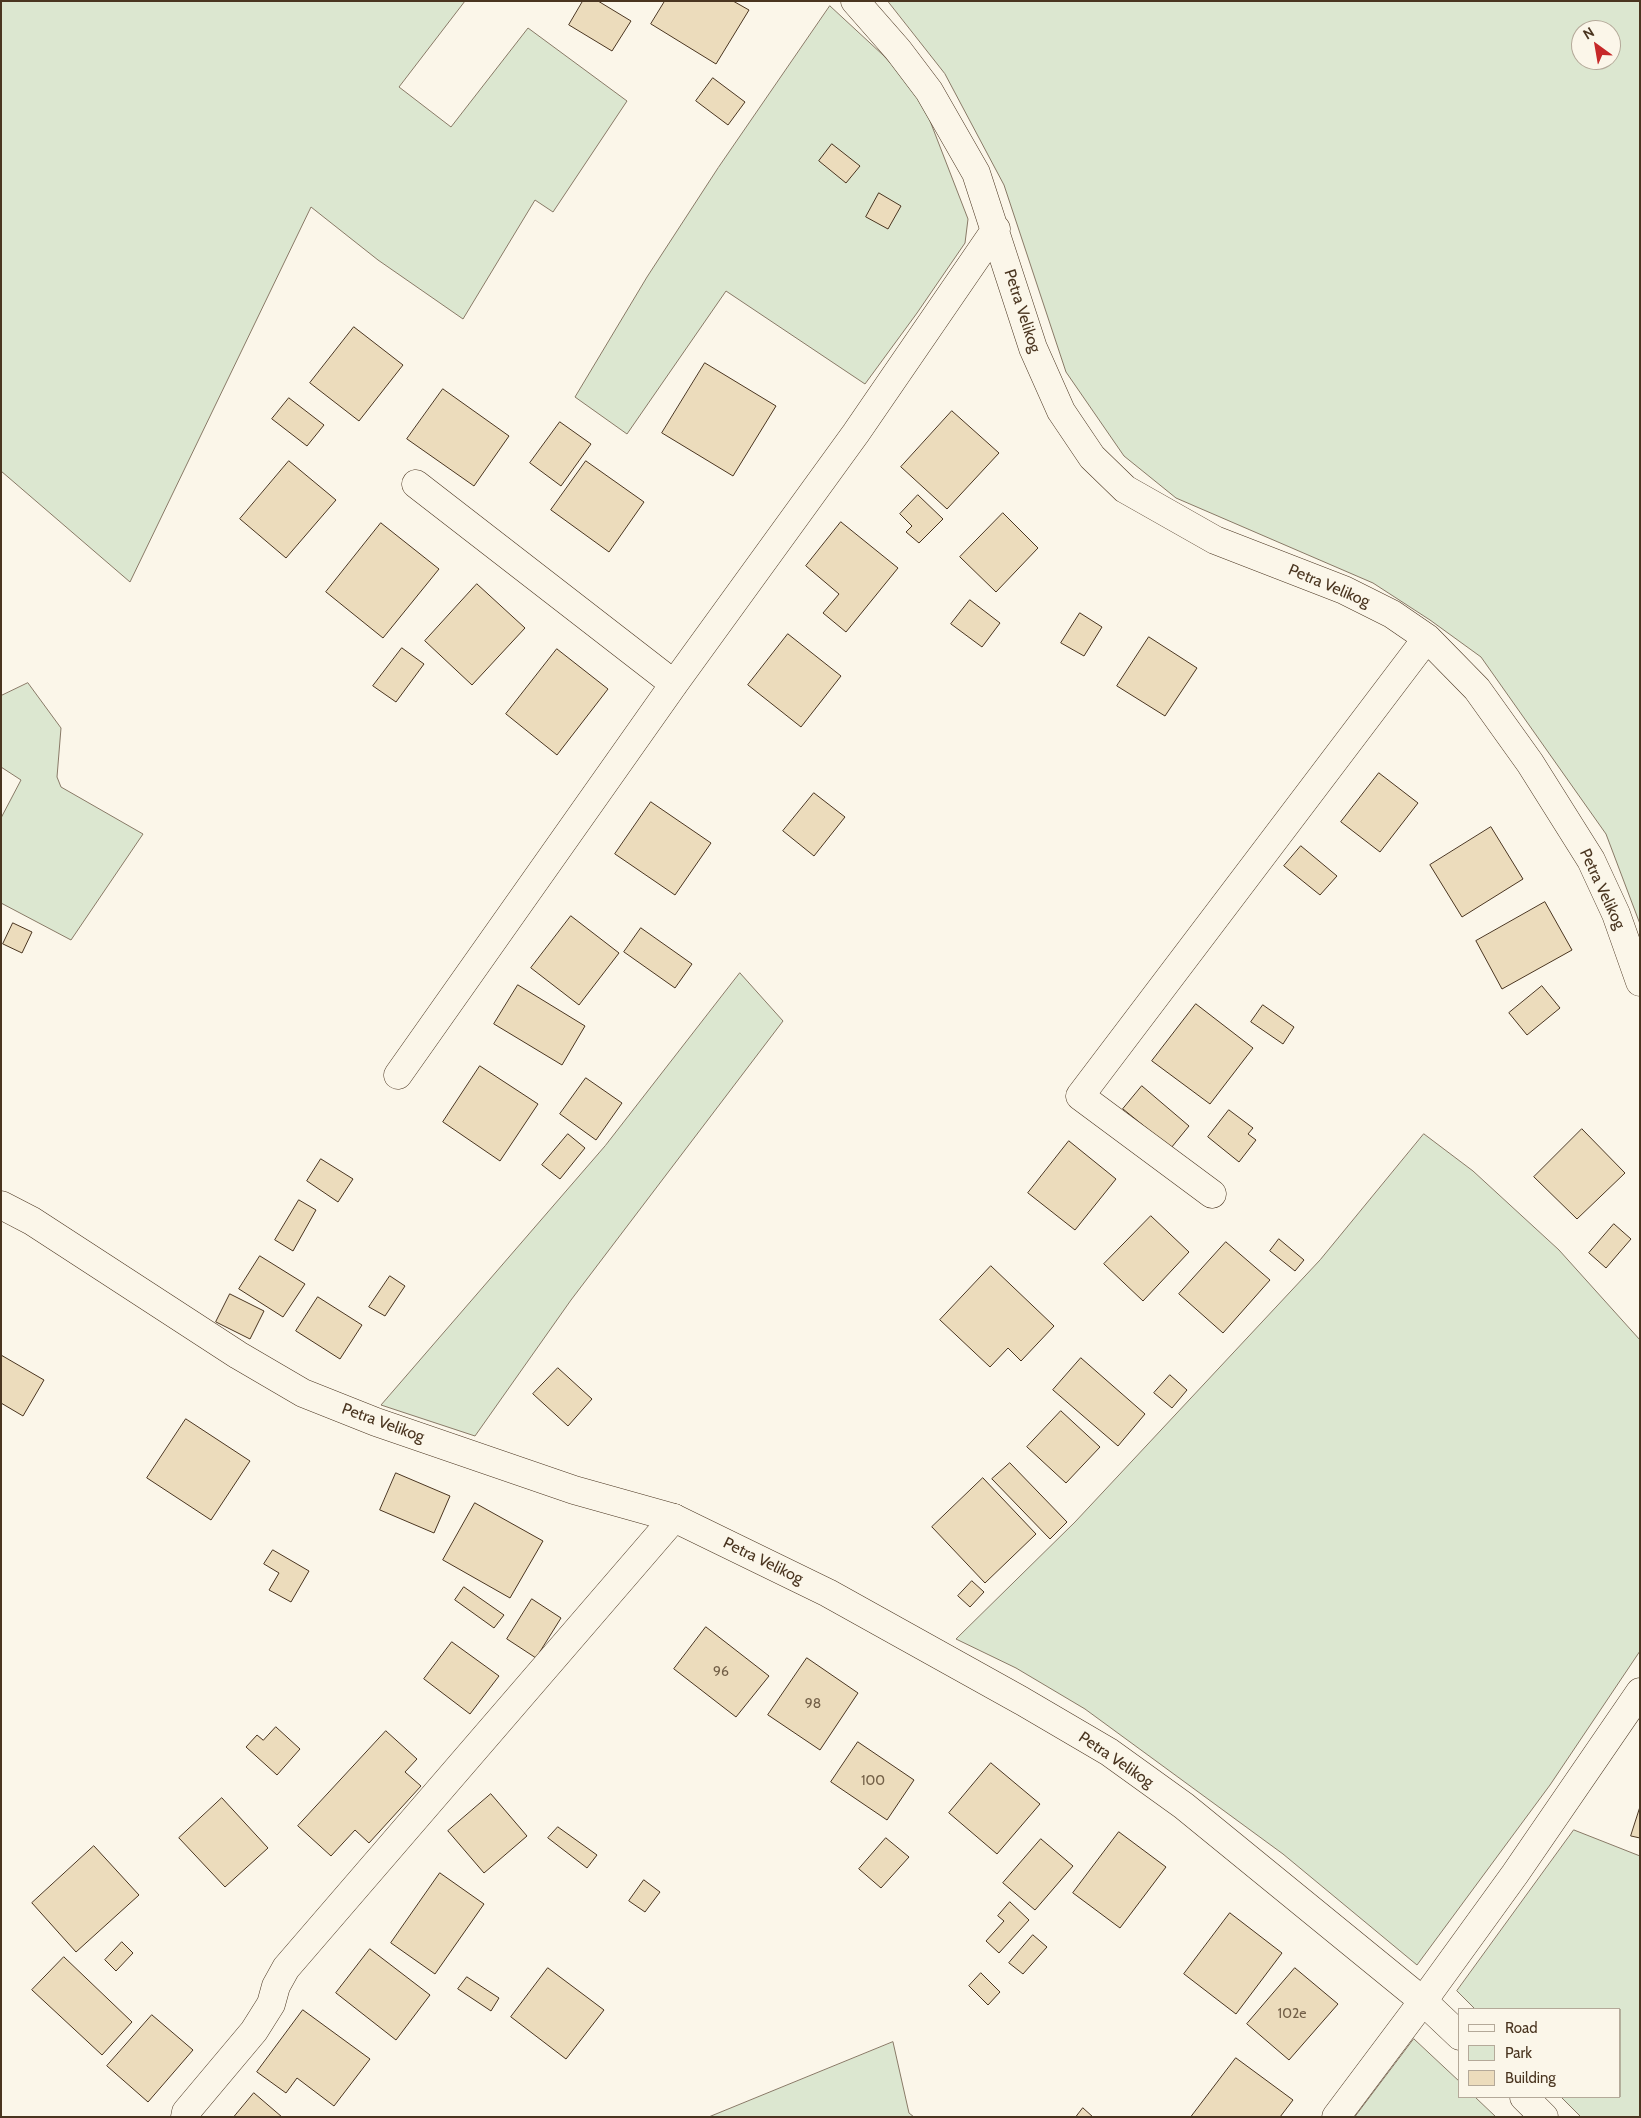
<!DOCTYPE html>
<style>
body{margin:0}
#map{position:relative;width:1641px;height:2118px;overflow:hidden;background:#fbf6e9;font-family:Cabin,sans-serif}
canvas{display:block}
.frame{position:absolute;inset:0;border:2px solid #4a3520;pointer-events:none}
.legend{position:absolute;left:1458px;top:2008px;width:162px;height:90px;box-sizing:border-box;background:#fbf6e9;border:1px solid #b4a999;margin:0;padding:6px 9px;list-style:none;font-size:15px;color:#4a3520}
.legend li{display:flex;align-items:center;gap:10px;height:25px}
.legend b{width:25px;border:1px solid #b4a999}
.north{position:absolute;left:1571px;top:20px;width:50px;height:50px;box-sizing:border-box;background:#fbf6e9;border:1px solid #b4a999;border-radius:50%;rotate:328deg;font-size:14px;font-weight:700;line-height:20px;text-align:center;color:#4a3520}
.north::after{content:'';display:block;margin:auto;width:18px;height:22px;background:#c62828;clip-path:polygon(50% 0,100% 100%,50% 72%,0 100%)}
</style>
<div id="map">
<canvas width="1641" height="2118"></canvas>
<div class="frame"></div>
<ul class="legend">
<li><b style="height:6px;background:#fbf6e9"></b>Road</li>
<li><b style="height:14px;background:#dce7d0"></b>Park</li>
<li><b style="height:14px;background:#ecdcbc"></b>Building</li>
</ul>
<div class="north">N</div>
</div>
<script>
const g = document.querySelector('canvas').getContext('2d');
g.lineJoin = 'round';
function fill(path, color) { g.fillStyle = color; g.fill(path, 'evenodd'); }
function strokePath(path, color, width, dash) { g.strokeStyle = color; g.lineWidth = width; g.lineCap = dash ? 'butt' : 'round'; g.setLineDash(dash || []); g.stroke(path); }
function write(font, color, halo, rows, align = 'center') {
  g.font = font + ' Cabin,sans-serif'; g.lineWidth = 4; g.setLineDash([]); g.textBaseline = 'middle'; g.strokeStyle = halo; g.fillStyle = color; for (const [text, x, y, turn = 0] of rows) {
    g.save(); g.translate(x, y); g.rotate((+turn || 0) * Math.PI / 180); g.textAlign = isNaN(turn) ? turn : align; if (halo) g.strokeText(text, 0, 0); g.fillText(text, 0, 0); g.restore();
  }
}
const green = new Path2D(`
 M1 1H465L399 87 451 127 528 28 627 101 553 212 535 200 463 319 378 260 311 207 130 582 1 471Z
 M888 1H1640V924L1606 834 1481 657 1430 620 1373 583 1176 498 1124 456 1066 372 1004 185 945 74ZM1581 30H1611V60H1581Z
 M830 6 883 55 920 95 968 219 965 243 917 313 865 384 726 291 627 434 575 397 647 277 718 168Z
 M28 683 61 728 57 777 61 787 143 834 71 940 1 903V818L21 780 1 767V696Z
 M740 973 783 1021 571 1300 475 1436 381 1405 605 1146Z
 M1424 1134 1473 1171 1559 1250 1640 1340V1651L1550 1785 1417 1965 1283 1854 1085 1709 1016 1668 956 1639 1075 1522 1320 1260Z
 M1574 1830 1640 1856V2117H1581L1561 2097H1620V2009H1475L1457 1991Z
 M1414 2039 1460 2082V2097H1475L1496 2117H1355Z
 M893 2042 909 2113 914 2117H709Z`);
fill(green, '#dce7d0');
strokePath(green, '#887966', 1);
const building = new Path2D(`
 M583 1H598L631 21 612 51 569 25Z
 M665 1H733L749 10 716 64 651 24Z
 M713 78 745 102 728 125 696 101Z
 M832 144 860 166 846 183 819 161Z
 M879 193 901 206 888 229 866 217Z
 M354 327 403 365 359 421 310 383Z
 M705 363 776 406 733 476 662 433Z
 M443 389 509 436 474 486 407 439Z
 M289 398 324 425 307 446 272 419Z
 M952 411 999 453 947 509 901 467Z
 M560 422 591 444 561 486 530 463Z
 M289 461 336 500 286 558 240 519Z
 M586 461 644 502 609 552 551 510Z
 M918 495 943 519 919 543 906 532 912 526 900 514Z
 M1003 513 1038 548 996 592 960 557Z
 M841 522 898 568 846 632 823 613 839 594 806 566Z
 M381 523 439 569 383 638 326 592Z
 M477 584 525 628 472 685 425 641Z
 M970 600 1000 623 982 647 951 624Z
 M1080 613 1102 627 1084 656 1061 643Z
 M788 634 841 676 801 727 748 685Z
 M1149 637 1197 668 1165 716 1117 686Z
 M402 648 424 664 396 702 373 686Z
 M557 649 608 689 557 755 506 714Z
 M1379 773 1418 803 1380 852 1341 822Z
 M814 793 845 817 814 856 783 831Z
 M651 802 711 843 675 895 615 854Z
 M1491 827 1523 879 1462 917 1430 865Z
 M1301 846 1337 876 1320 895 1284 866Z
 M1545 902 1572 950 1502 989 1476 941Z
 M571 916 619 953 579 1005 531 968Z
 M13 923 32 932 22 953 3 944Z
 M641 928 692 964 675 988 624 952Z
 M518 985 585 1026 562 1065 494 1024Z
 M1542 986 1560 1008 1527 1035 1509 1013Z
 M1196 1004 1253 1048 1210 1104 1152 1061Z
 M1263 1005 1294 1027 1283 1044 1251 1022Z
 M480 1066 538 1104 500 1161 443 1122Z
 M586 1078 622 1103 596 1140 560 1114Z
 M1142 1086 1189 1126 1171 1148 1123 1109Z
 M1229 1110 1253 1128 1248 1134 1256 1140 1239 1162 1208 1137Z
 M1582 1129 1625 1173 1577 1219 1534 1177Z
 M568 1134 585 1148 560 1179 542 1165Z
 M1069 1141 1116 1179 1075 1230 1028 1193Z
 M321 1159 353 1179 338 1202 307 1181Z
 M299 1200 316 1210 293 1251 275 1240Z
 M1151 1216 1189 1252 1143 1301 1104 1264Z
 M1614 1224 1631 1239 1606 1268 1589 1253Z
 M1279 1239 1304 1260 1295 1271 1270 1251Z
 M1226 1242 1270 1280 1223 1333 1179 1294Z
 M260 1256 305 1284 283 1317 239 1289Z
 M991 1266 1054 1326 1021 1361 1008 1348 990 1367 940 1320Z
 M390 1276 405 1286 385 1316 369 1307Z
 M230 1294 264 1311 250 1339 216 1322Z
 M318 1297 362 1325 340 1359 296 1331Z
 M1 1355 44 1380 23 1416 1 1403Z
 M1081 1358 1145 1414 1118 1446 1053 1390Z
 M558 1368 592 1399 568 1426 533 1394Z
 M1170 1375 1187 1390 1172 1408 1154 1393Z
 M1061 1411 1100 1447 1066 1483 1027 1447Z
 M186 1419 250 1461 211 1520 147 1478Z
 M1010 1463 1067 1522 1050 1539 992 1479Z
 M396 1473 450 1496 434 1533 380 1510Z
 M983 1478 1036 1534 985 1583 932 1527Z
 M475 1503 543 1541 510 1598 443 1560Z
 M273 1550 309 1571 291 1602 269 1590 279 1573 264 1564Z
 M972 1581 984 1592 970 1607 958 1596Z
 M464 1587 504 1615 494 1628 455 1600Z
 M532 1599 561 1618 536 1658 507 1639Z
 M706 1627 769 1676 736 1717 674 1669Z
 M452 1642 499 1676 470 1714 424 1679Z
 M807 1658 858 1693 820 1750 768 1715Z
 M276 1727 300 1749 277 1775 246 1747 257 1735 263 1740Z
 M386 1731 417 1759 405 1772 421 1786 369 1843 355 1830 331 1856 298 1826Z
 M858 1742 914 1780 887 1820 831 1782Z
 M991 1763 1040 1804 997 1854 949 1813Z
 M491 1794 527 1836 484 1873 448 1831Z
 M222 1798 268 1848 225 1887 179 1838Z
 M1640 1807V1838L1631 1836Z
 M558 1827 597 1855 587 1868 548 1838Z
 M1119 1832 1166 1867 1120 1928 1073 1893Z
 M886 1838 909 1857 881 1888 859 1869Z
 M1041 1839 1073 1866 1035 1910 1003 1883Z
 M94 1846 139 1895 76 1952 32 1903Z
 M440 1873 484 1904 435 1974 391 1943Z
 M644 1880 660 1892 645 1912 629 1901Z
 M1010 1902 1029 1920 999 1953 986 1941 1004 1921 998 1916Z
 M1230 1913 1282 1953 1236 2014 1184 1974Z
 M1033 1935 1047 1947 1023 1974 1009 1963Z
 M122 1942 133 1953 116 1971 105 1960Z
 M370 1949 430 1995 396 2040 336 1993Z
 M64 1957 132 2022 102 2055 32 1990Z
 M548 1968 604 2010 566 2059 511 2017Z
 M1295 1968 1338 2004 1289 2060 1247 2024Z
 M981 1973 1000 1992 988 2005 969 1986Z
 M467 1977 499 1998 491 2011 458 1989Z
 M303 2010 370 2059 334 2106 297 2078 286 2093 257 2072Z
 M152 2015 193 2050 148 2102 107 2066Z
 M1236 2058 1293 2100 1280 2117H1191Z
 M254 2093 282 2117H234Z
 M1083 2108 1093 2117H1076Z`);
fill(building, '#ecdcbc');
strokePath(building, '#4a3520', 1);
const street = new Path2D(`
 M855 1 898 50 929 91 976 173 1033 348 1061 411 1092 457 1125 489 1215 540 1344 590 1392 614 1427 638 1477 689 1530 763 1591 860 1616 914 1640 982
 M416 484 674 684
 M398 1075 674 684 856 433 996 229
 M1212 1194 1080 1096 1427 638
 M185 2117 186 2112 254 2031 271 2004 276 1986 286 1968 674 1518
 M1336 2117 1423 2001 1515 1874 1640 1692`);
const secondary = new Path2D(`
 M1 1205 32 1221 238 1355 303 1393 376 1422 574 1490 674 1518 828 1593 1022 1701 1109 1752 1184 1806 1423 2001 1460 2036
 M1524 2097 1544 2117`);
strokePath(street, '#4a3520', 29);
strokePath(secondary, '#4a3520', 29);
strokePath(street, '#fbf6e9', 28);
strokePath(secondary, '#fbf6e9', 28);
write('14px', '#725f47', null, [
 ["96",721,1672],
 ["98",813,1704],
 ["100",873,1781],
 ["102e",1292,2014]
]);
write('16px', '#4a3520', '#fbf6e9', [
 ["Petra Velikog",1022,311,72],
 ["Petra Velikog",1329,586,23],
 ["Petra Velikog",1602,889,65],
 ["Petra Velikog",383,1423,20],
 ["Petra Velikog",763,1561,26],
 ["Petra Velikog",1116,1760,34]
]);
</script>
